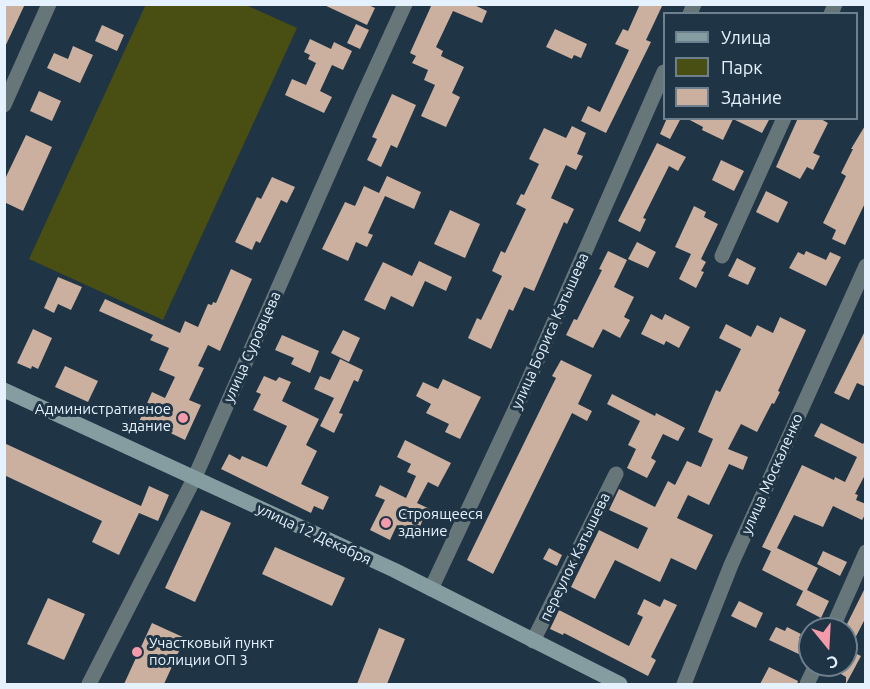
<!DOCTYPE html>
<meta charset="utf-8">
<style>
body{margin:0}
#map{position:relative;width:870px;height:689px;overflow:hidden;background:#1f3444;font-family:Ubuntu,sans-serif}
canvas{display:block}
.frame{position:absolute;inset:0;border:6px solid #e5f2fd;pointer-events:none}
.legend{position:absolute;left:663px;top:12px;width:195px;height:108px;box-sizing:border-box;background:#1f3444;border:2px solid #6e808e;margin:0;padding:8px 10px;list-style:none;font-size:18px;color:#e5f2fd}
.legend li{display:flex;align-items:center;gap:12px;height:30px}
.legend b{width:30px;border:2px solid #6e808e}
.north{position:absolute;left:798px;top:617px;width:60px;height:60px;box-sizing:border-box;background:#1f3444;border:2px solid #6e808e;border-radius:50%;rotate:162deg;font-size:16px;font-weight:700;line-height:24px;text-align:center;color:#e5f2fd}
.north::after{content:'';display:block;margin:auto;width:21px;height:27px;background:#f39aab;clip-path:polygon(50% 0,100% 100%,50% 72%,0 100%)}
</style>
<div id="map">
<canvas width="870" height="689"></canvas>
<div class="frame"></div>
<ul class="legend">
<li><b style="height:8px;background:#859da1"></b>Улица</li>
<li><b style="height:16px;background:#494e13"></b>Парк</li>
<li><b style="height:16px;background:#cbaf9f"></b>Здание</li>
</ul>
<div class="north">С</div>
</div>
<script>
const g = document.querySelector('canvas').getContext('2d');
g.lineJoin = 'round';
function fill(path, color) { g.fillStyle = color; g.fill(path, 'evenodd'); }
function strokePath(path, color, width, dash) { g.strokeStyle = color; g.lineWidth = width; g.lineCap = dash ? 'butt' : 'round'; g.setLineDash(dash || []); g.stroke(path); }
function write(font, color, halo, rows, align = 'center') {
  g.font = font + ' Ubuntu,sans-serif'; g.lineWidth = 6; g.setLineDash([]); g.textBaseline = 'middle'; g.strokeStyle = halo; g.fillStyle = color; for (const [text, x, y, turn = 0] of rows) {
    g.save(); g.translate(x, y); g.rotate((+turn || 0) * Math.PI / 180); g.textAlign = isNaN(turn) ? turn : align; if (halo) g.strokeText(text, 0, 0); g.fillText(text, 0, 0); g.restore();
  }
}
fill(new Path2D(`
 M146 4 246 5 297 28 163 320 29 259Z`), '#494e13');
fill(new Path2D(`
 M4 4H25L4 49Z
 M322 4H366L375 8 367 25Z
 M432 4H472L487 11 482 23 453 11 436 47 443 51 441 56 464 67 452 93 460 97 446 127 421 116 435 85 424 80 428 70 412 63 416 56 410 53Z
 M640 4H663L646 40 651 42 606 133 581 121 588 106 600 112 629 50 615 44 623 29 628 31Z
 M356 24 369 30 360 49 347 43Z
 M102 25 124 35 117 51 95 41Z
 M555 29 587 44 581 58 574 55 572 59 546 47Z
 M310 39 331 49 334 42 352 51 343 70 332 65 320 91 332 97 324 113 285 95 292 79 306 85 316 63 308 59 310 55 304 52Z
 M73 46 93 55 80 83 47 68 54 53 68 59Z
 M39 91 61 101 52 121 30 111Z
 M392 94 416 105 397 148 391 145 381 167 367 160 377 139 372 137Z
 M667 118H681L670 139 660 134Z
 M686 118H770L762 133 733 119 723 140 702 130 703 127Z
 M798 118H819L828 123 813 153 820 156 813 170 807 167 800 179 776 167Z
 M866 124V201L845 245 832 239 836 230 823 223 846 176 841 173 853 149H851Z
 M572 126 586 133 577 154 583 156 576 170 566 165 551 198 574 209 567 224 564 222 534 291 524 287 513 311 509 309 491 349 468 338 477 318 481 320 502 276 492 271 501 251 505 253 526 209 516 204 521 194 524 195 539 164 529 159 544 128 566 138Z
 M26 135 52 147 23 211 4 202V181Z
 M657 143 686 157 678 171 669 166 643 218 646 219 640 232 618 221Z
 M721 160 744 171 734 191 712 180Z
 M387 176 421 192 414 209 385 196 368 233 373 235 367 247 356 242 348 261 322 249 345 202 355 206 364 186 379 193Z
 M272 177 295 187 287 203 281 200 260 243 256 241 252 250 235 242 257 197 261 199Z
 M766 191 788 202 778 223 756 212Z
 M694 206 706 212 704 217 718 224 701 259 706 262 701 271 704 272 696 288 679 279 691 254 675 247Z
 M450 210 480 224 465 258 434 244Z
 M637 242 656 252 648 268 628 259Z
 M608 251 627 260 614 287 634 297 624 317 630 320 620 338 603 329 593 348 566 335 574 319 577 320 602 270 599 269Z
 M806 251 826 260 830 252 841 257 826 286 789 268 798 252 804 255Z
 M737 258 756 268 748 285 728 276Z
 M419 261 452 277 446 291 425 281 413 307 391 296 385 310 364 300 383 262 412 276Z
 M231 269 252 279 220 351 208 345 198 366 204 368 189 400 201 405 185 440 156 426 154 431 138 424 152 392 165 398 175 377 159 370 169 348 150 340 153 335 99 311 105 299 180 333 185 321 198 327 208 304 212 305 213 302 216 303Z
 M58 277 82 287 71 310 58 304 54 313 44 308Z
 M651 314 662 320 665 314 690 327 679 348 666 341 664 345 641 334Z
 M780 317 806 330 778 391 780 392 774 404 772 403 757 432 741 424 728 449 748 457 743 470 729 464 709 505 688 495 677 518 713 535 696 570 671 558 660 582 615 560 595 599 571 587 599 530 638 549 648 528 609 510 619 489 655 507 668 481 675 485 687 461 701 467 713 439 698 432 716 390 720 392 741 349 719 338 726 324 751 337 757 325 773 333Z
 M33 329 52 338 38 369 32 366 31 369 17 363Z
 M866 329V387L857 383 849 400 834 393Z
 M343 330 360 338 349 362 331 353Z
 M282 335 319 351 310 373 291 364 294 358 275 350Z
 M340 359 363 370 358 382 354 380 339 413 343 414 334 433 320 426 334 398 314 389 320 376 330 380Z
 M561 360 592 375 578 404 592 411 587 421 572 413 493 574 467 560 545 400 556 378 552 376Z
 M65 366 98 381 88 402 55 387Z
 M264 376 276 381 279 377 291 382 282 401 319 419 306 445 317 451 301 484 329 497 323 510 314 506 311 513 221 469 229 454 240 460 242 456 267 467 287 426 253 410 261 394 256 392Z
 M443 379 481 397 460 439 445 432 449 424 426 413 431 404 416 396 423 382 438 389Z
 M612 394 655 416 656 413 685 428 678 441 663 434 651 458 656 461 647 478 627 468 636 449 628 445 640 421 607 404Z
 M821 423 863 444 866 439V473L855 494 858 495 856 500 866 504V513L862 520 833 506 823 527 794 515 777 548 818 568 807 590 829 601 821 618 796 605 803 591 762 570 771 551 762 547 802 465 834 480 835 477 845 482 857 457 814 436Z
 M405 440 451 463 438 487 428 482 417 503 434 511 429 521 423 519 417 534 397 525 390 540 370 530 385 500 375 496 380 485 406 498 416 476 407 472 411 464 397 457Z
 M4 443 141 506 149 486 169 495 158 521 139 513 119 555 92 542 102 521 4 475Z
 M201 510 231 523 195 602 165 588Z
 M275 547 345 578 332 606 262 574Z
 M549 548 562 555 557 566 543 559Z
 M823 551 847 562 840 576 817 564Z
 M866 586V617L849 650 861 656 846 684V677L826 665H846V626Z
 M48 598 85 614 64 660 27 644Z
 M644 599 660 607 664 599 677 605 651 657 656 660 648 676 564 633 563 635 550 629 559 610 629 646 643 617 637 614Z
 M739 601 763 613 756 628 731 616Z
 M152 623 185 638 164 684H124Z
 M776 627 785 631 787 627 801 634 799 638 810 644 805 657 769 640Z
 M379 628 405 639 387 684H357Z
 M769 667 798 681 797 684H760Z`), '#cbaf9f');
strokePath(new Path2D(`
 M690 14 694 4
 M831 14 835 4
 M4 105 49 4
 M722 256 784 118
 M431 589 521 397 664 72
 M832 629 866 552
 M533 641 616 474
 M89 684 194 479 362 98 405 4
 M684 684 731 565 866 266
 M807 684 816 665`), '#677679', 15);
strokePath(new Path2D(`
 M4 390 394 570 620 684`), '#859da1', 15);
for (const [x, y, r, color] of [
 [183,418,6,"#f39aab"],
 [386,523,6,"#f39aab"],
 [137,652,6,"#f39aab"]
]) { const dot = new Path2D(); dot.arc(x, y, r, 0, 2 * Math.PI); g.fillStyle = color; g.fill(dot); strokePath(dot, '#1f3444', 2); }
write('15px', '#e5f2fd', '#1f3444', [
 ["улица Бориса Катышева",550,331,-66],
 ["улица Суровцева",252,347,-66],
 ["улица Москаленко",772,474,-66],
 ["улица 12 Декабря",314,534,25],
 ["переулок Катышева",575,557,-64]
]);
write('15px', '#e5f2fd', '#1f3444', [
 ["Административное",171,409,"right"],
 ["здание",171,426,"right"],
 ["Строящееся",398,514],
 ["здание",398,531],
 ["Участковый пункт",149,643],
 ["полиции ОП 3",149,660]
], 'left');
</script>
